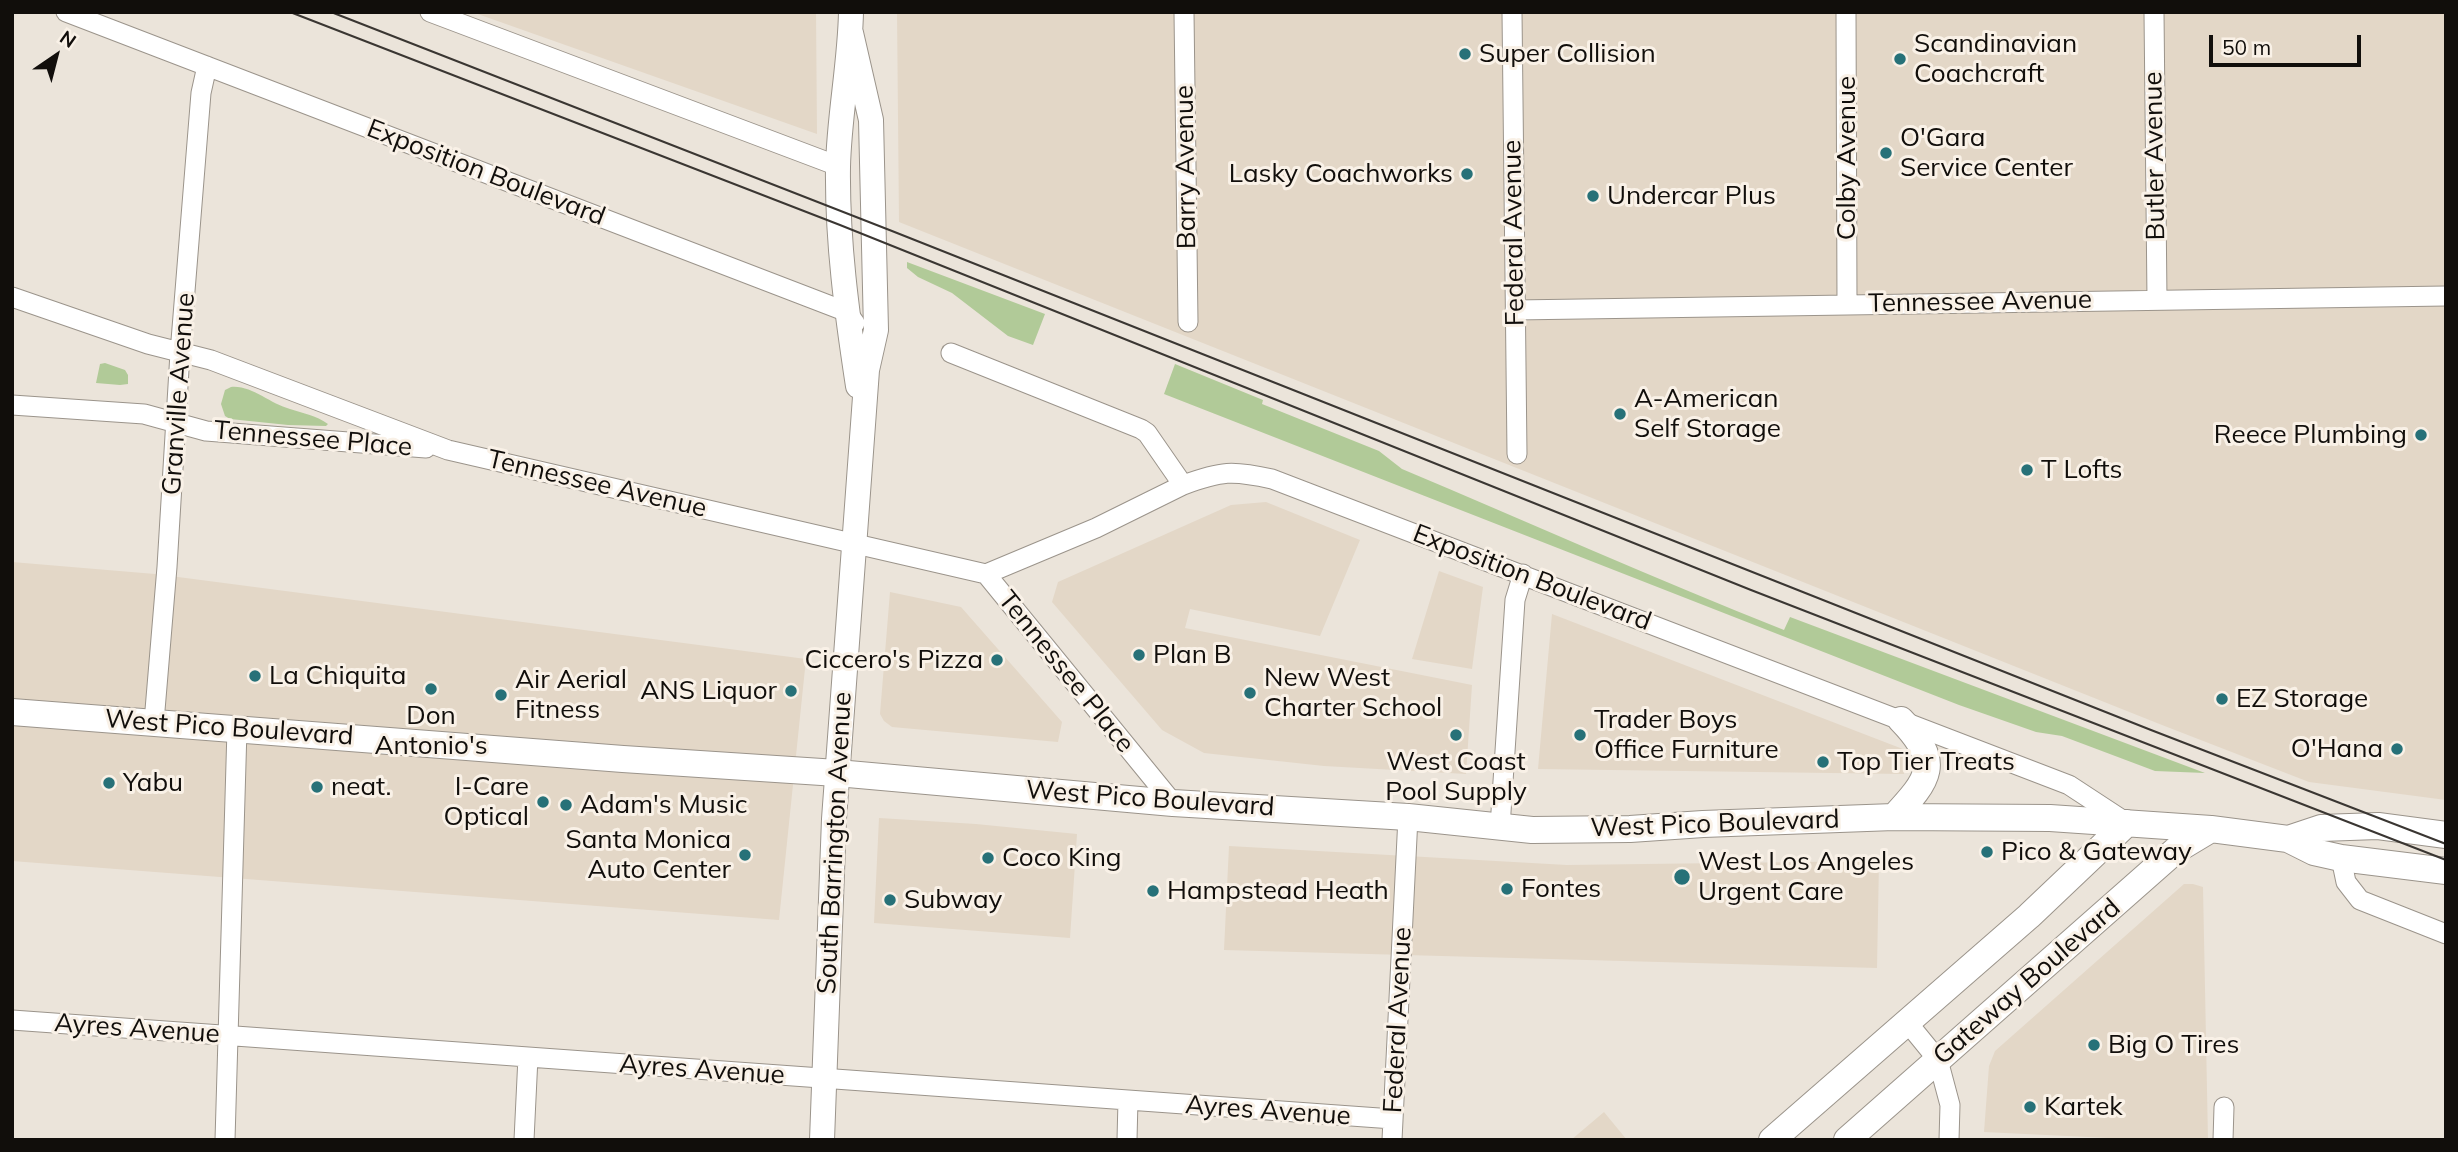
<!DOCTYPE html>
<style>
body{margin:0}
#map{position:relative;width:2458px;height:1152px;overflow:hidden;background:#ebe4da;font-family:Mulish,sans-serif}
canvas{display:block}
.frame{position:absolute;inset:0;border:14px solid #110e0b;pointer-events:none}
.north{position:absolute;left:21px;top:21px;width:70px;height:70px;-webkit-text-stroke:5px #f9f1e7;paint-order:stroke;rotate:35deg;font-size:19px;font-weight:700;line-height:28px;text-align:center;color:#110e0b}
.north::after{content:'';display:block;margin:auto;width:24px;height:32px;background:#110e0b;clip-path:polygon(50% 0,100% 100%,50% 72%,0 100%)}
.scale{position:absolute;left:2209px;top:35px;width:152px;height:32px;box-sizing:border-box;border:4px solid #110e0b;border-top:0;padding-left:9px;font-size:21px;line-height:24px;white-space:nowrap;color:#110e0b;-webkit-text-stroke:5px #f9f1e7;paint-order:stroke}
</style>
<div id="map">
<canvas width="2458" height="1152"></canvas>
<div class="frame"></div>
<div class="north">N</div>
<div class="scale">50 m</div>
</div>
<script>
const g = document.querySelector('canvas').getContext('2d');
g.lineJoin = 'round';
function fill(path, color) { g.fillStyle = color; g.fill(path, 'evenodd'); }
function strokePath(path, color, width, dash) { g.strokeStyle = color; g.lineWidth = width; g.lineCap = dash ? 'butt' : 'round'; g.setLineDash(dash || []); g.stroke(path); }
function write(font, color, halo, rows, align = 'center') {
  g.font = font + ' Mulish,sans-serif'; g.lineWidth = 6; g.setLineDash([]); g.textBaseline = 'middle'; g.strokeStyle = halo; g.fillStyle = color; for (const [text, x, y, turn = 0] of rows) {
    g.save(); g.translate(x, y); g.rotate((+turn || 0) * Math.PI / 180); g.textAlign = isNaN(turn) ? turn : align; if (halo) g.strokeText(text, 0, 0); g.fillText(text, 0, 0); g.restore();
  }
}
fill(new Path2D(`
 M472 12H816L817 134Z
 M897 12H2446V800L2309 782 2162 725 899 222Z
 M1266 502 1360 540 1320 636 1190 609 1185 628 1472 685 1466 774 1324 766 1204 753 1162 730 1052 602 1058 582 1231 505Z
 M12 562 155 574 806 659 779 920 12 861Z
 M1439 571 1483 587 1472 669 1412 659Z
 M890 592 961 607 1062 722 1058 742 892 727 884 721 880 714Z
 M1552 614 1908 751 1904 774 1538 769Z
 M879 818 976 824 1077 834 1070 938 874 923Z
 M1229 846 1567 865 1879 861 1877 968 1224 950Z
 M2184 884H2193L2203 887 2208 1140H2150L1984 1132 1989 1066 1995 1051Z
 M1604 1112 1627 1140H1571Z`), '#e3d7c7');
fill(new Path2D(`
 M907 262 1045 314 1033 345 1008 336 952 293 918 277 907 268Z
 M105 363 125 370 128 375V384L120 385 96 383 100 364Z
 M1175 364 1263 400 1262 404 1379 451 1402 469C1530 523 1656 579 1784 630L1790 617 2205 773 2155 771 2062 736 2036 732 1959 705 1164 394Z
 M231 387C252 385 270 404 290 409 303 413 317 416 328 424L326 426 288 425 230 419 225 416 221 404 225 390Z`), '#b1ca98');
const minor = new Path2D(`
 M66 12 847 312 855 323
 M430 12 838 166
 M1184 12 1188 322
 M1512 12 1517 454
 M1846 12 1847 304
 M2154 12 2157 300
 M12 297 148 344 211 360 448 450 986 574 1096 528 1183 485
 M1515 310 2446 296
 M951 353 1141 429 1147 433 1183 485C1222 471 1232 470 1272 479L2069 785 2127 823
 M12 405 144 414 206 431 426 448
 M986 574 1173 803
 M154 722 167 567 180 353 201 93 207 66
 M1500 827 1515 600 1523 574
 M2341 858 2346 882 2360 900 2446 934
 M12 1020 1393 1119
 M1907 1022 1938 1060 1950 1105 1949 1140
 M225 1140 237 729
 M524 1140 528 1057
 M1127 1140 1128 1100
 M1392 1140 1408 817
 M2223 1140 2224 1107`);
const tertiary = new Path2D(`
 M851 12C850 64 839 116 838 167 837 241 847 314 858 386
 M822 1140 834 819 867 370 876 330 871 120 851 33`);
const secondary = new Path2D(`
 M12 712 623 759 837 773 1173 803 1408 817 1532 830 1630 829 1703 824 1894 817 2050 818 2211 829 2288 839 2314 852 2341 858 2446 871
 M1894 817C1929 779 1943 763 1901 720
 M2288 839 2321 828 2378 826 2446 835
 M1772 1140 2029 916 2127 823
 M1847 1140 2176 850 2211 829`);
strokePath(minor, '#9b948b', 21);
strokePath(tertiary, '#9b948b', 26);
strokePath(secondary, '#9b948b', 28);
strokePath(minor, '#fff', 19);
strokePath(tertiary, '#fff', 24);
strokePath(secondary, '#fff', 26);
strokePath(new Path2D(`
 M290 12 840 225 1751 590 2446 860
 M331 12 892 231 2151 730 2446 844`), '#3a3632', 2);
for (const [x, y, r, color] of [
 [1465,54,7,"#277178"],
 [1900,59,7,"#277178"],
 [1886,153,7,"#277178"],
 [1467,174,7,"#277178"],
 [1593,196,7,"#277178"],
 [1620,414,7,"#277178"],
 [2421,435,7,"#277178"],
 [2027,470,7,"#277178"],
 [1139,655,7,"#277178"],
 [997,660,7,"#277178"],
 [255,676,7,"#277178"],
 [431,689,7,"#277178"],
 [791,691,7,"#277178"],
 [1250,693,7,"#277178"],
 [501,695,7,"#277178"],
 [2222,699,7,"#277178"],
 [1456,735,7,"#277178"],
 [1580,735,7,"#277178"],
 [2397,749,7,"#277178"],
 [1823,762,7,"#277178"],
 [109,783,7,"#277178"],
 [317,787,7,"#277178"],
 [543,802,7,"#277178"],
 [566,805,7,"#277178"],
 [1987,852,7,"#277178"],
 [745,855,7,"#277178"],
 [988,858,7,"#277178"],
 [1682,877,9,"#277178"],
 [1507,889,7,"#277178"],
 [1153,891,7,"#277178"],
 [890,900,7,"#277178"],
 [2094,1045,7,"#277178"],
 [2030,1107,7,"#277178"]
]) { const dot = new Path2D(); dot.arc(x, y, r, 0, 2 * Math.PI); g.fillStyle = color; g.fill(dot); strokePath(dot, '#f9f1e7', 2.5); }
write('26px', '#110e0b', '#f9f1e7', [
 ["Scandinavian",1914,44],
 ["Coachcraft",1914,74],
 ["Super Collision",1479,54],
 ["O'Gara",1900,138],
 ["Service Center",1900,168],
 ["Lasky Coachworks",1453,174,"right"],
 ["Undercar Plus",1607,196],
 ["A-American",1634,399],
 ["Self Storage",1634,429],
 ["Reece Plumbing",2407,435,"right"],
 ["T Lofts",2041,470],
 ["Plan B",1153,655],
 ["Ciccero's Pizza",983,660,"right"],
 ["La Chiquita",269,676],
 ["New West",1264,678],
 ["Charter School",1264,708],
 ["Air Aerial",515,680],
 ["Fitness",515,710],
 ["ANS Liquor",777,691,"right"],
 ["EZ Storage",2236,699],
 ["Don",431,716,"center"],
 ["Antonio's",431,746,"center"],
 ["Trader Boys",1594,720],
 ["Office Furniture",1594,750],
 ["O'Hana",2383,749,"right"],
 ["West Coast",1456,762,"center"],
 ["Pool Supply",1456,792,"center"],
 ["Top Tier Treats",1837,762],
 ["Yabu",123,783],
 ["neat.",331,787],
 ["I-Care",529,787,"right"],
 ["Optical",529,817,"right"],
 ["Adam's Music",580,805],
 ["Santa Monica",731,840,"right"],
 ["Auto Center",731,870,"right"],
 ["Pico & Gateway",2001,852],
 ["Coco King",1002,858],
 ["West Los Angeles",1698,862],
 ["Urgent Care",1698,892],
 ["Fontes",1521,889],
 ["Hampstead Heath",1167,891],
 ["Subway",904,900],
 ["Big O Tires",2108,1045],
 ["Kartek",2044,1107]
], 'left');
write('26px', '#110e0b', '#f9f1e7', [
 ["Butler Avenue",2155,156,-91],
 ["Colby Avenue",1847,158,-90],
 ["Barry Avenue",1186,167,-91],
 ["Exposition Boulevard",486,173,21],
 ["Federal Avenue",1514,233,-91],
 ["Tennessee Avenue",1980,302,-1],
 ["Granville Avenue",179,394,-86],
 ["Tennessee Place",313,439,5],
 ["Tennessee Avenue",597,484,13],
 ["Exposition Boulevard",1532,578,21],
 ["Tennessee Place",1066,672,51],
 ["West Pico Boulevard",229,728,4],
 ["West Pico Boulevard",1150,799,4],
 ["West Pico Boulevard",1715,824,-2],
 ["South Barrington Avenue",835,843,-87],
 ["Gateway Boulevard",2027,982,-41],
 ["Federal Avenue",1398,1020,-87],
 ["Ayres Avenue",137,1029,4],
 ["Ayres Avenue",702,1070,4],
 ["Ayres Avenue",1268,1111,4]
]);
</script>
